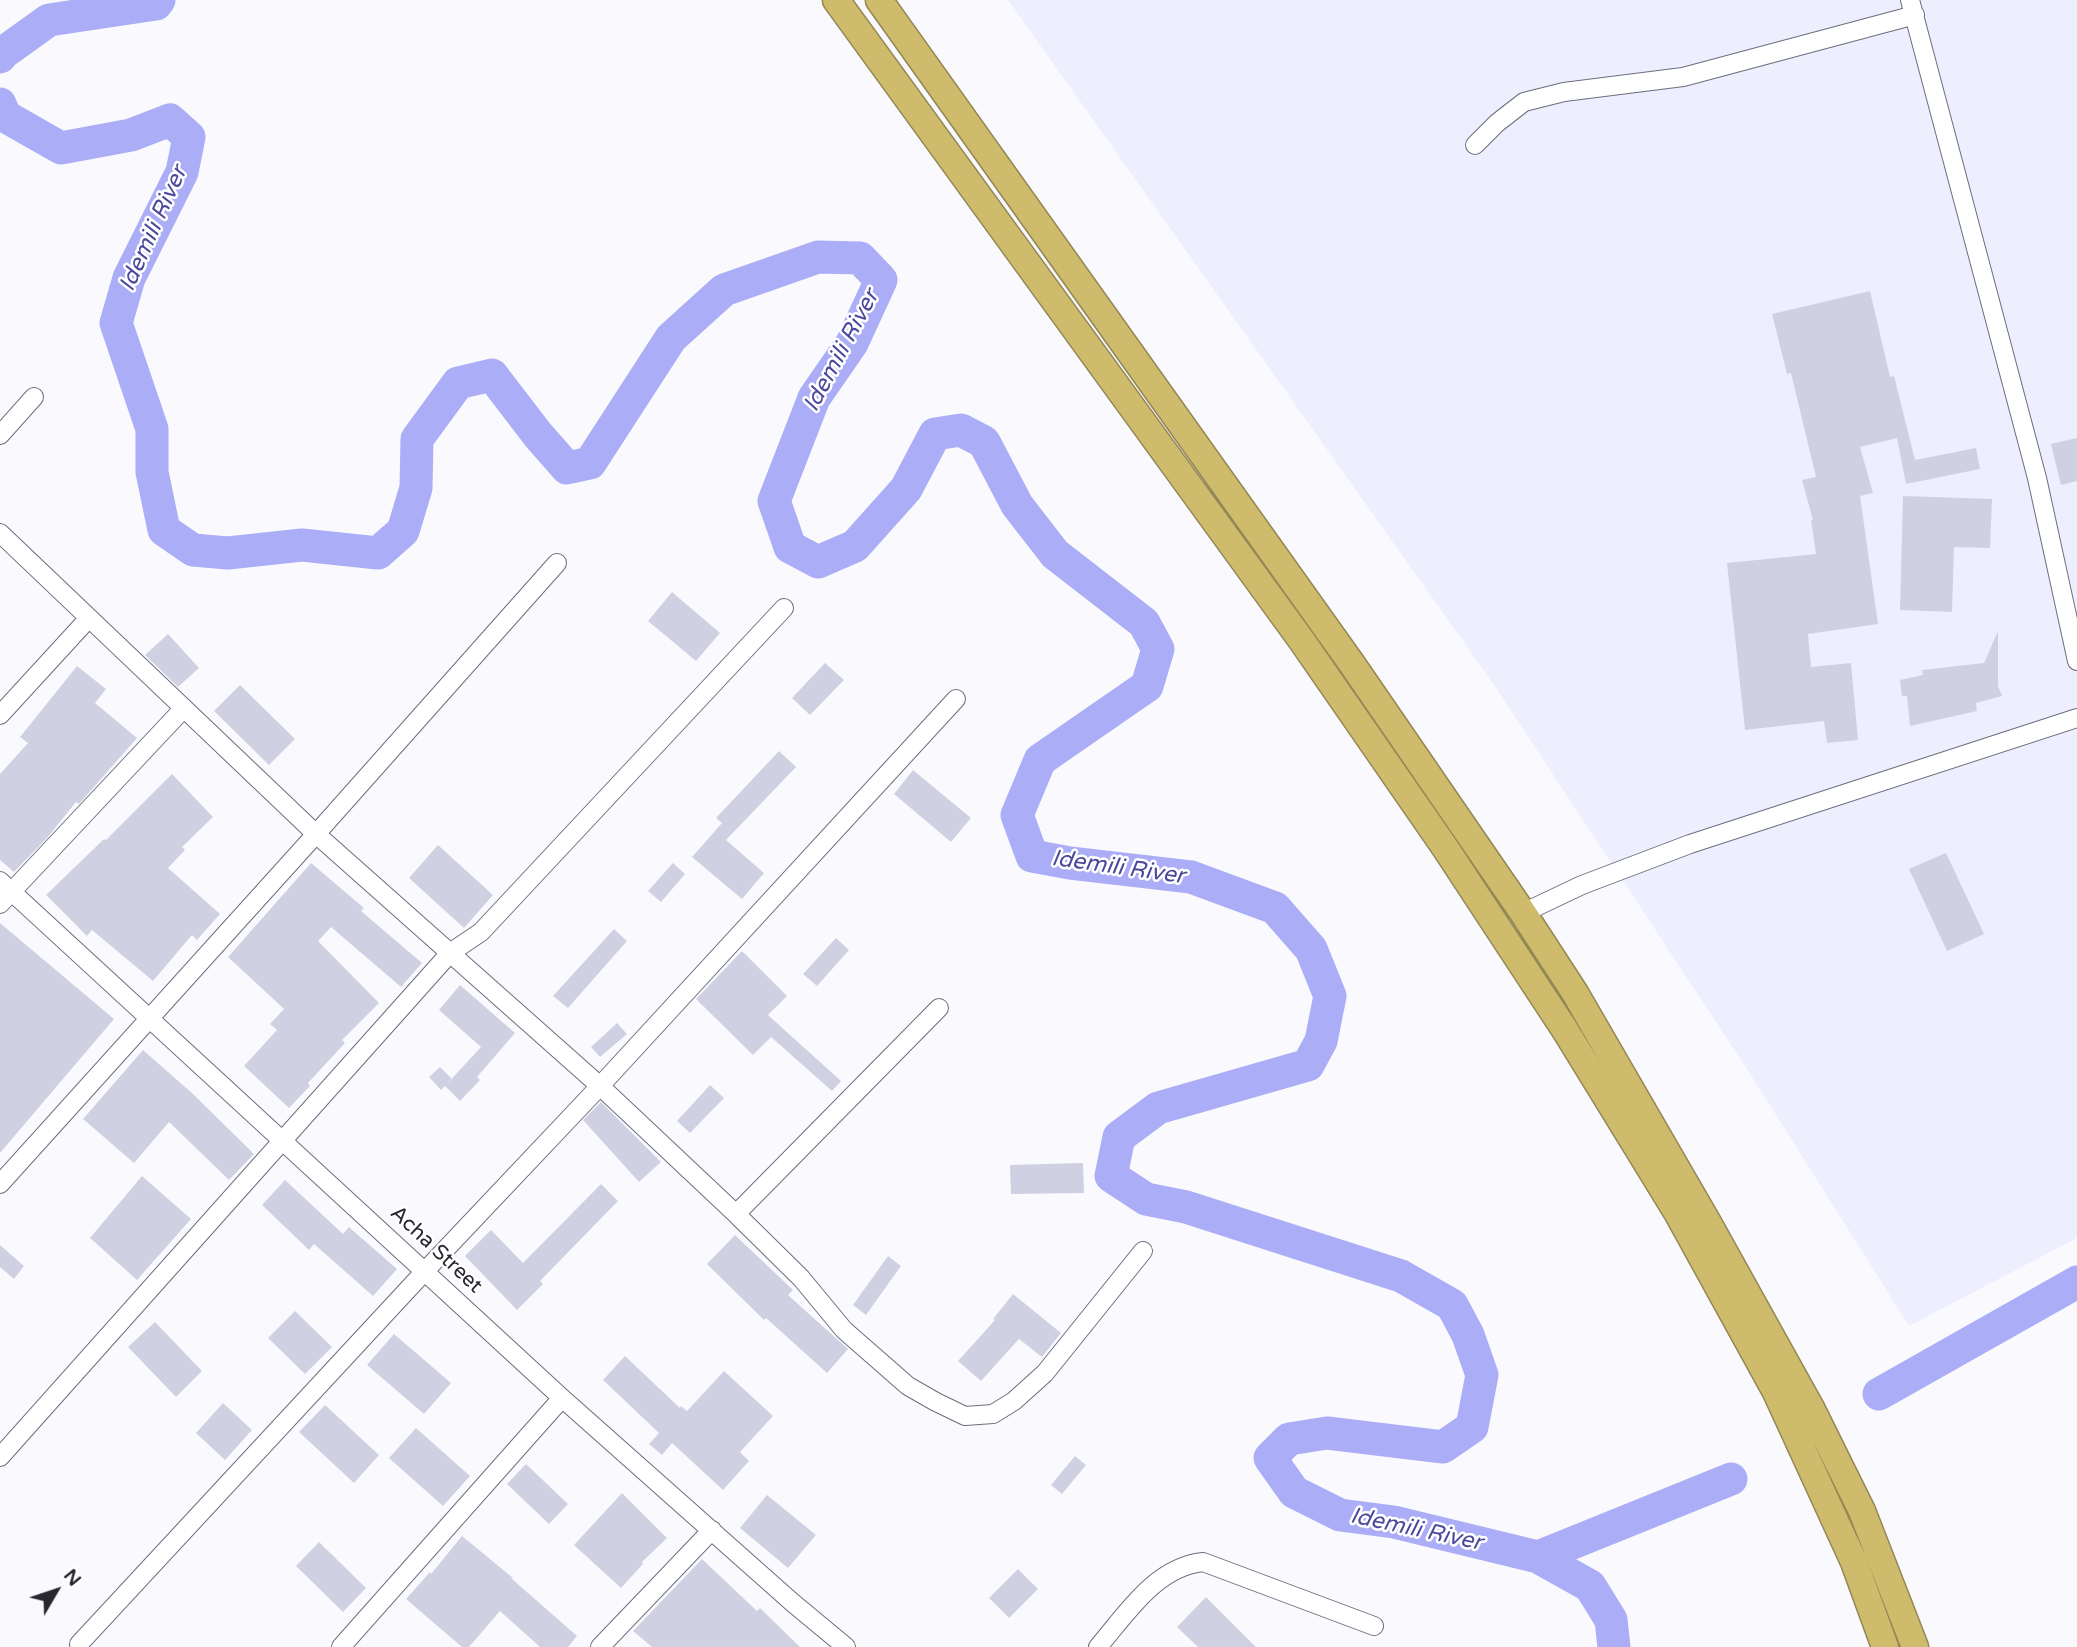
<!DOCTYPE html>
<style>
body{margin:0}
#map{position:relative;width:2077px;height:1647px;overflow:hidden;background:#fafafe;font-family:"Varela Round",sans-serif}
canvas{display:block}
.north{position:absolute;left:21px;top:1556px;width:70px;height:70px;-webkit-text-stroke:5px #fff;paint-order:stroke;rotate:51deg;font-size:19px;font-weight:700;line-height:28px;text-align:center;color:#27272e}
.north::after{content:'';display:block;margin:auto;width:24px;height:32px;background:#27272e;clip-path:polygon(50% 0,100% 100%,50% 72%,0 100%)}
</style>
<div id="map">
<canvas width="2077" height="1647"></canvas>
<div class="north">N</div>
</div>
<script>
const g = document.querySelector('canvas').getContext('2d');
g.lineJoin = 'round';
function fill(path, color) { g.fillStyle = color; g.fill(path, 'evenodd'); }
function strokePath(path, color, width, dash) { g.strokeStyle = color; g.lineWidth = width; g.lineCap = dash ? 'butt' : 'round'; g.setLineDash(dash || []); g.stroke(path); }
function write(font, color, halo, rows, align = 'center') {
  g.font = font + ' "Varela Round",sans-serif'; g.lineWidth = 5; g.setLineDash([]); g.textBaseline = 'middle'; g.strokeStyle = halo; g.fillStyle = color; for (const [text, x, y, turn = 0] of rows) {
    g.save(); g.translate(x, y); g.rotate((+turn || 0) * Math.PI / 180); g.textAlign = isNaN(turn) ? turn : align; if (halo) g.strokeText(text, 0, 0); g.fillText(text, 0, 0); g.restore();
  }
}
fill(new Path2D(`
 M1008 0H2077V1238L1909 1326 1747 1069 1492 682Z`), '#edeffe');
strokePath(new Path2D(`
 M0 57 3 53 49 20 156 4 159 0
 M0 104 5 116 61 148 131 135 170 120 189 137 182 172 129 278 116 323 152 429V472L164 530 193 550 228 553 302 545 378 553 403 531 416 488 417 439 458 383 492 375 538 435 567 468 590 463 671 338 724 290 818 257 860 258 881 280 852 343 814 398 774 501 790 547 818 562 855 546 906 489 935 434 961 430 984 442 1017 505 1055 554 1144 623 1158 649 1147 686 1040 760 1017 815 1032 856 1070 863 1191 877 1275 908 1311 949 1330 996 1321 1041 1308 1065 1158 1108 1119 1137 1111 1176 1146 1199 1186 1207 1401 1276 1452 1305 1468 1335 1482 1375 1472 1427 1443 1447 1327 1433 1289 1439 1270 1458 1294 1492 1340 1515 1394 1522 1538 1557 1590 1586 1611 1620 1614 1647
 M1879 1394 2077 1282
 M1538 1557 1731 1479`), '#abaef6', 33);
fill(new Path2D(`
 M1870 291 1890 377 1894 376 1915 460 1976 448 1980 469 1906 484 1897 438 1860 447 1873 493 1860 496 1878 624 1808 634 1811 667 1851 663 1858 740 1827 743 1824 721 1745 730 1727 563 1816 554 1811 520H1813L1802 480 1816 477 1791 373 1787 374 1772 314Z
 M2077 438V481L2061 485 2051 444Z
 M1903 496 1992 499 1990 548 1954 547 1952 612 1900 610Z
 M672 592 720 633 696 661 648 621Z
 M1998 631V686L2002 696 1976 703 1977 711 1910 726 1907 696H1902L1900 680 1923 675 1922 670 1984 663Z
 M168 634 199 668 178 687 145 655Z
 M825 663 844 680 810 715 792 698Z
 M77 666 106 689 95 703 137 738 79 804 76 802 47 838 14 872 0 860V774L28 743 20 737Z
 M240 685 295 739 269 765 214 711Z
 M779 751 796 767 726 840 764 873 742 899 692 857 722 823 716 818Z
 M913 770 971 818 951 842 894 794Z
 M172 774 213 817 182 847 185 850 168 868 220 914 197 940 192 935 153 981 92 930 87 936 46 895 104 839 106 840Z
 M438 845 493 895 464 928 409 878Z
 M1946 853 1984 934 1947 951 1909 869Z
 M311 863 364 908 361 911 422 963 401 987 331 927 318 941 379 1003 342 1040 345 1043 308 1083 310 1086 289 1108 244 1066 277 1030 270 1024 284 1009 228 957Z
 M673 863 685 874 661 902 648 891Z
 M0 923 114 1019 0 1153Z
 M614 929 627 941 568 1008 553 996Z
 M836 938 849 950 817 986 803 974Z
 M742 951 787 996 768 1015 841 1081 832 1091 771 1037 753 1055 696 999Z
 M460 985 515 1033 477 1077 480 1080 460 1101 445 1086 481 1047 439 1010Z
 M617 1023 627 1034 600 1057 591 1047Z
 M143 1050 193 1094 254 1154 229 1180 169 1122 134 1163 83 1119Z
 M440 1067 452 1079 441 1090 429 1077Z
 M710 1085 724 1098 690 1133 677 1121Z
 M601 1102 661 1162 639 1182 583 1120Z
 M1083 1163 1084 1193 1011 1194 1010 1165Z
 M142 1176 191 1219 137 1280 90 1238Z
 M285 1180 343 1234 349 1227 397 1269 373 1296 314 1244 309 1250 262 1205Z
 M601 1184 618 1201 540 1281 543 1284 517 1310 465 1256 491 1230 523 1263Z
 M735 1235 793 1290 788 1295 848 1349 827 1373 766 1318 764 1320 707 1264Z
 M0 1245 24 1266 14 1279 0 1267Z
 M888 1256 901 1266 866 1315 853 1305Z
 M1013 1294 1061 1333 1042 1357 1019 1339 981 1381 958 1361 995 1320 993 1319Z
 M295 1311 332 1347 305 1374 268 1338Z
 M155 1322 202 1371 176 1397 128 1347Z
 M394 1334 451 1383 424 1414 367 1365Z
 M625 1356 680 1408 681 1406 687 1411 724 1371 773 1416 740 1452 749 1461 723 1490 672 1443 662 1455 649 1444 659 1433 603 1380Z
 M223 1403 252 1430 225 1460 196 1433Z
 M325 1405 379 1455 354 1483 299 1432Z
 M416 1428 470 1476 443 1506 389 1458Z
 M1075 1456 1086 1465 1062 1494 1051 1485Z
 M526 1464 568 1504 549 1524 507 1484Z
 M622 1493 667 1538 642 1562 643 1564 621 1588 574 1545Z
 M767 1495 816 1535 788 1568 740 1528Z
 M462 1536 513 1578 512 1579 577 1636 568 1647H540L500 1611 469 1647H462L406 1599 430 1572 431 1574Z
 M319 1542 366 1588 343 1612 296 1566Z
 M702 1559 757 1611 760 1608 800 1647H652L633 1631Z
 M1018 1569 1038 1589 1009 1618 989 1598Z
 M1206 1597 1256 1647H1198L1177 1627Z`), '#cfd1e3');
const minor = new Path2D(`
 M1910 0 2037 478 2077 661
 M1475 145 1497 123 1524 102 1564 92 1683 77 1915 15
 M0 435 34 397
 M0 533 316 834 600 1086 736 1214 801 1278 844 1330 908 1386 936 1402 965 1416 993 1414 1014 1401 1045 1373 1143 1251
 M0 715 89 618
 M0 881 562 1398 793 1603 846 1647
 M0 904 184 708
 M1523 913 1582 885 1690 844 2077 718
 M0 1184 316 834 557 563
 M736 1214 939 1008
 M0 1457 450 953 481 932 784 608
 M79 1644 425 1271 600 1086 956 699
 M341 1647 562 1398
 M600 1647 712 1530
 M1098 1647C1127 1613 1156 1567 1203 1562L1374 1626`);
const highway = new Path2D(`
 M836 0 1302 641 1446 849 1565 1030 1678 1214 1776 1392 1854 1562 1885 1647
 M879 0 1352 664 1523 913 1575 993 1707 1221 1811 1408 1862 1511 1915 1647`);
strokePath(minor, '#6c6e7e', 20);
strokePath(highway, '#948756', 29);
strokePath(minor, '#fff', 18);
strokePath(highway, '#cebb6b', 26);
write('21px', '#27272e', '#fff', [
 ["Acha Street",436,1250,43]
]);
write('italic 23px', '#4c489c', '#fff', [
 ["Idemili River",154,229,-66],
 ["Idemili River",842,351,-62],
 ["Idemili River",1118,868,8],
 ["Idemili River",1416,1530,12]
]);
</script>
